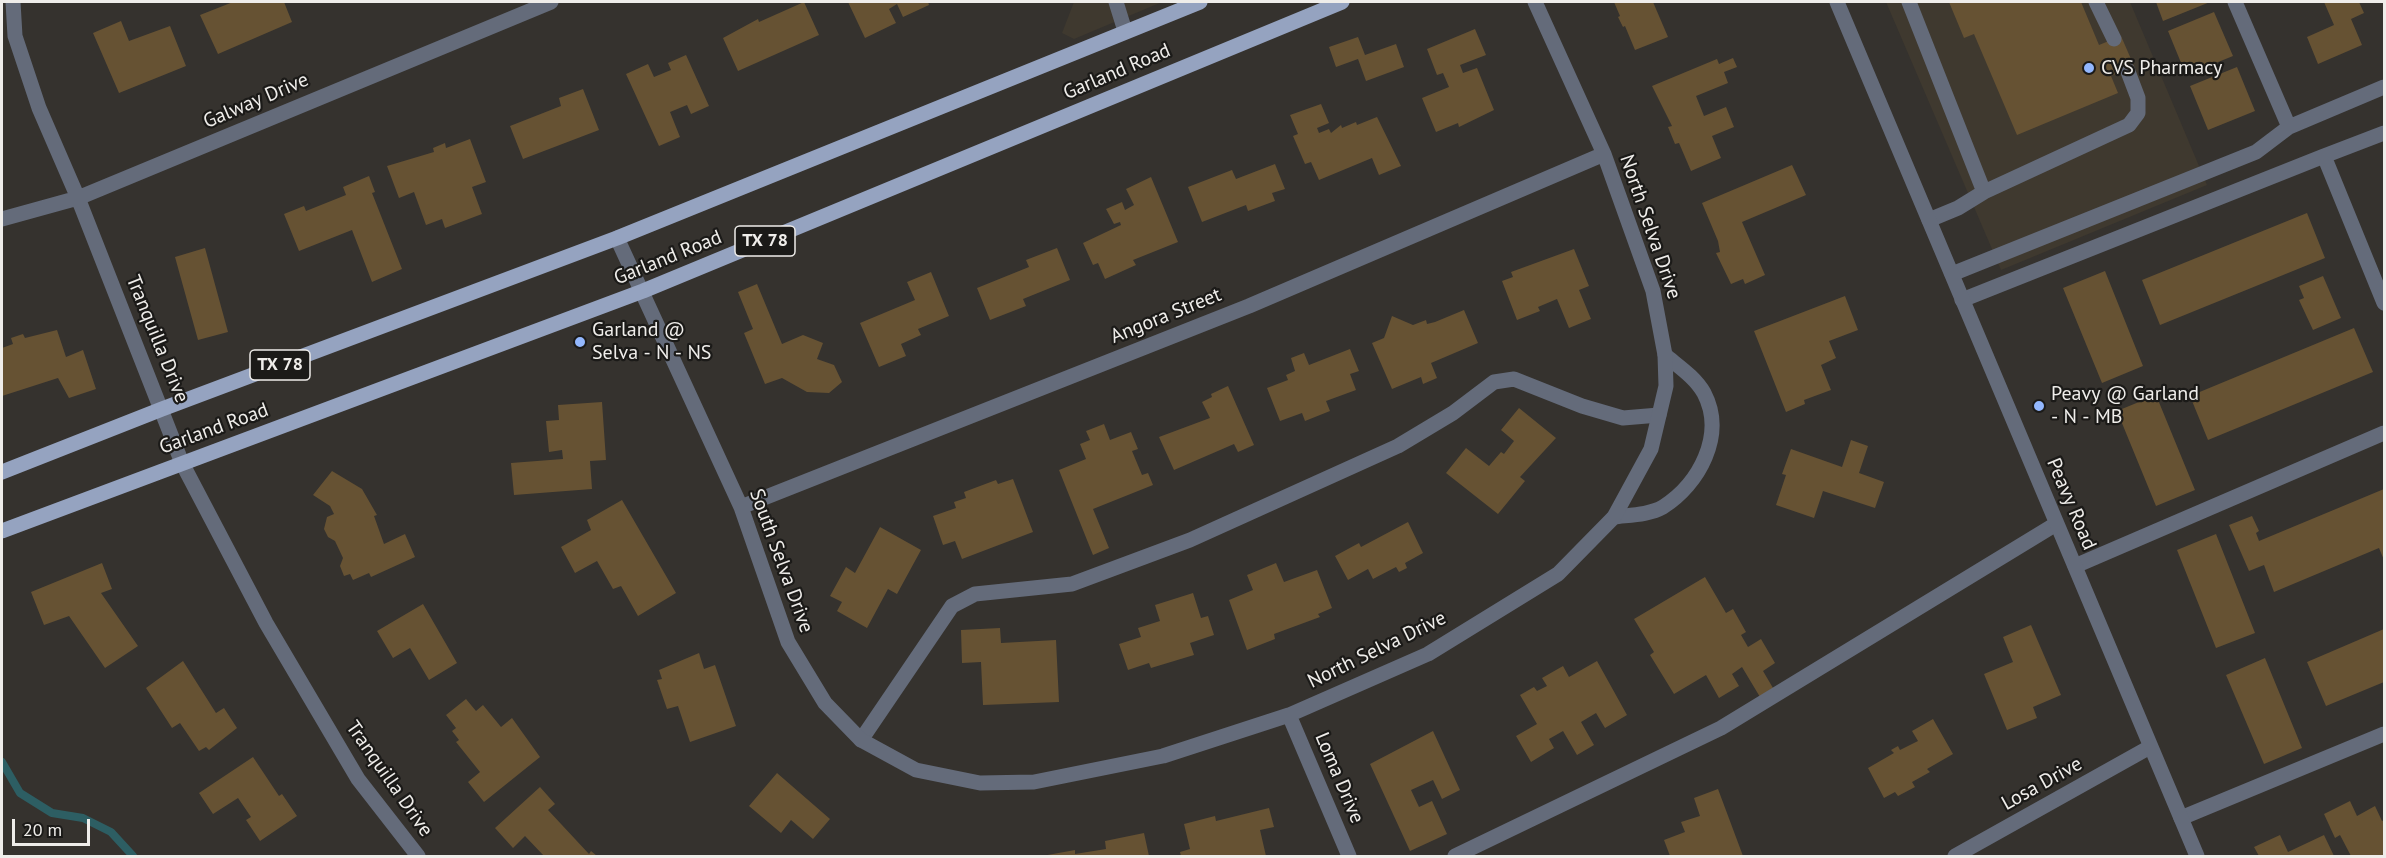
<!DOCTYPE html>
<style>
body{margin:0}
#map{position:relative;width:2386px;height:858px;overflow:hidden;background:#35322e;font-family:"PT Sans",sans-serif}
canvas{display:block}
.frame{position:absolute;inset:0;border:3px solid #efedea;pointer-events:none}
.scale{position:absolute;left:12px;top:819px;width:78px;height:27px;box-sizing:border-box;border:3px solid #efedea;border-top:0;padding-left:8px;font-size:18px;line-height:21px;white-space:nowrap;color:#efedea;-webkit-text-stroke:4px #1b1a18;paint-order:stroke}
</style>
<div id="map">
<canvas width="2386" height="858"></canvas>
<div class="frame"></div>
<div class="scale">20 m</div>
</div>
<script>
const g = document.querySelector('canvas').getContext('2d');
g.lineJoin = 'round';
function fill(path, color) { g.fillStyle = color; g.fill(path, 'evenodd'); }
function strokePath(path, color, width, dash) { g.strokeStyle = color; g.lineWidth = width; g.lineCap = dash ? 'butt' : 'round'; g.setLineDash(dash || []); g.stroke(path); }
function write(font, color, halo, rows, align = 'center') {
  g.font = font + ' "PT Sans",sans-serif'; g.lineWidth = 4.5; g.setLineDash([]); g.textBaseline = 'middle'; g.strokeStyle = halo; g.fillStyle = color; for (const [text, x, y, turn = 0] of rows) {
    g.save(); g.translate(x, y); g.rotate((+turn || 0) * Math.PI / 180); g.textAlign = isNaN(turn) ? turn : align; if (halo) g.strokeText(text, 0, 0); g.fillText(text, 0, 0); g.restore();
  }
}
fill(new Path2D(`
 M1074 2H1162L1074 39 1062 33Z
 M1886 2H2130L2207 185 2001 270Z`), '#3f392f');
strokePath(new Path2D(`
 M2 762 20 793 52 813 83 818 111 832 133 856`), '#2d5e63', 8);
fill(new Path2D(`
 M233 2H284L292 22 218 54 200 15Z
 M804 2 819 35 738 71 723 38 758 19 759 22Z
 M848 2H928L929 5 903 17 897 4 889 9 896 23 865 38Z
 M1614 2H1653L1668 37 1635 50 1625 26 1623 27 1618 17 1620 16Z
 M1949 2H2081L2099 45 2121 36 2134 66 2111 76 2118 93 2017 135 1974 34 1964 38Z
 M2156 2H2210L2163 21Z
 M2324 2H2359L2364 13 2351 19 2362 45 2318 64 2307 37 2334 25Z
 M2214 12 2233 56 2186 75 2168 31Z
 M121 21 129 41 170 26 186 66 119 93 93 33Z
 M1475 29 1486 55 1460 65 1463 73 1477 68 1494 110 1459 127 1458 123 1436 132 1422 98 1449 87 1443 73 1437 75 1427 49Z
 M1358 37 1365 55 1396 44 1404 67 1366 81 1358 59 1336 67 1329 47Z
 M686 55 709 106 691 114 687 105 670 112 680 137 659 146 626 74 648 64 654 77 671 70 668 63Z
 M1733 58 1737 67 1724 72 1728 83 1696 96 1704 116 1726 107 1734 127 1712 136 1721 158 1691 171 1679 143 1675 144 1668 127 1672 126 1652 86 1717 59 1719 64Z
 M2237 67 2255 111 2208 130 2190 86Z
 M583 89 599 130 523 159 510 126 561 106 559 98Z
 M1321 104 1329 123 1317 128 1319 133 1329 129 1331 133 1341 125 1342 128 1356 122 1357 125 1377 117 1401 166 1379 175 1372 158 1319 180 1311 162 1305 164 1293 136 1298 134 1290 115Z
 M470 139 486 182 472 187 482 214 445 228 442 219 426 225 414 192 399 198 387 166 434 152 433 148 445 143 446 148Z
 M1275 164 1285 189 1272 193 1275 201 1248 211 1246 205 1202 222 1188 187 1232 170 1236 179Z
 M1792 165 1806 195 1742 222 1765 275 1745 284 1743 279 1731 284 1716 253 1720 252 1718 241 1702 203Z
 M369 176 375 192 372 193 402 269 372 282 352 230 299 251 284 214 304 206 306 211 346 195 343 187Z
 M1151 177 1178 242 1133 260 1136 265 1105 279 1098 263 1093 265 1083 243 1121 225 1120 222 1114 224 1106 209 1122 202 1125 210 1134 205 1126 189Z
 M2307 213 2325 258 2160 325 2142 280Z
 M205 248 228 332 198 340 175 257Z
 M1057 248 1070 280 1023 299 1026 306 990 320 977 288 1029 267 1026 260Z
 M1574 249 1589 286 1579 290 1591 319 1569 328 1557 299 1538 307 1540 311 1517 320 1502 281 1513 277 1511 272Z
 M2105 271 2143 366 2102 383 2063 288Z
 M931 272 949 316 918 329 921 335 901 344 906 356 879 367 860 323 915 300 907 282Z
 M2323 276 2341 318 2313 330 2299 300 2304 298 2299 286Z
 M757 284 782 344 803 335 823 343 817 359 834 365 842 382 829 393 807 392 782 378 765 384 744 333 753 329 738 292Z
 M1845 296 1858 330 1829 341 1836 358 1821 365 1831 390 1804 400 1805 404 1786 412 1754 331Z
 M1464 310 1478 343 1431 363 1437 378 1423 384 1421 377 1392 389 1372 343 1384 338 1392 316 1413 325 1426 320 1427 324 1435 322Z
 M2354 328 2373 372 2208 440 2190 396Z
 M57 330 66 357 83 350 96 389 69 398 58 378 2 396V348L13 344 11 338 23 334 25 338Z
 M1350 349 1359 371 1350 374 1356 390 1326 401 1330 411 1305 421 1302 413 1280 421 1267 388 1288 380 1286 375 1295 371 1291 358 1304 353 1309 365Z
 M1228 386 1254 445 1238 452 1234 444 1174 470 1159 437 1210 418 1202 402 1212 397 1211 394Z
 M2156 395 2195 490 2156 506 2117 411Z
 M602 402 606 460 590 461 592 489 514 495 511 463 563 459 562 450 549 452 546 421 559 420 558 405Z
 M1519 408 1556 438 1520 477 1525 481 1498 514 1446 473 1466 448 1489 466 1501 452 1504 454 1514 441 1501 430Z
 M1104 424 1110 440 1131 432 1138 449 1132 451 1142 475 1148 473 1153 485 1093 509 1109 548 1093 555 1059 470 1086 459 1080 444 1090 440 1086 431Z
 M1851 440 1868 446 1859 473 1884 482 1875 508 1823 491 1814 518 1776 505 1786 475 1782 474 1791 449 1842 467Z
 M332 471 362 489 377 515 374 516 384 544 405 534 415 557 371 577 369 573 353 580 350 574 344 576 340 566 343 558 335 541 328 537 324 529 327 517 334 514 330 506 313 495Z
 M1013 479 1033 532 962 559 955 541 943 545 933 516 956 508 954 502 966 498 964 492 996 480 998 484Z
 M2384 489V560L2379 548 2274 592 2264 565 2249 571 2229 525 2252 516 2259 531 2256 533 2259 541Z
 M622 500 676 593 638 616 621 586 613 589 597 561 575 573 561 547 591 530 587 520Z
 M1408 522 1423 553 1405 563 1407 568 1399 572 1396 567 1373 579 1368 569 1348 580 1335 556 1359 543 1361 547Z
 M880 527 921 550 897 594 888 589 867 628 837 611 842 602 830 596 846 567 855 573Z
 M2216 534 2255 633 2216 648 2177 550Z
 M102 563 112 589 101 593 138 646 105 668 69 616 44 625 31 592Z
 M1276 563 1284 582 1317 570 1332 608 1318 614 1320 617 1274 634 1275 639 1247 650 1229 600 1253 590 1247 575Z
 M1705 577 1726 613 1733 609 1746 632 1741 635 1748 647 1761 639 1775 663 1763 671 1773 688 1760 697 1742 667 1732 674 1739 686 1719 698 1706 675 1674 694 1650 655 1654 652 1634 619Z
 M1193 593 1201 618 1208 616 1214 635 1190 643 1194 655 1151 668 1149 663 1128 670 1119 644 1141 637 1138 628 1160 621 1155 605Z
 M423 604 457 663 429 680 410 648 393 658 377 631Z
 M2031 625 2061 695 2033 707 2037 718 2007 730 1984 674 2013 662 2003 637Z
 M1000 628 1001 643 1056 640 1059 702 983 705 981 662 962 663 961 630Z
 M2384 629V682L2326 706 2307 662Z
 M699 653 704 669 715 665 736 726 690 742 678 706 667 709 657 680 662 679 659 670Z
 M2265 658 2302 748 2264 764 2226 675Z
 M183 661 216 713 224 708 237 728 209 750 206 747 199 751 180 723 172 728 146 688Z
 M1597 661 1627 715 1605 728 1596 713 1581 722 1594 745 1577 755 1563 731 1549 739 1554 748 1531 762 1516 736 1537 724 1520 695 1534 687 1537 691 1547 686 1542 678 1563 666 1569 677Z
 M466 699 476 711 483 705 501 727 512 718 540 757 484 802 468 782 480 772 456 742 459 740 452 731 456 728 446 715Z
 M1933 719 1953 754 1927 769 1930 772 1912 782 1915 787 1898 796 1895 792 1884 798 1868 768 1894 753 1891 750 1898 746 1900 750 1918 741 1912 731Z
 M1433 731 1460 790 1442 799 1433 780 1411 790 1419 807 1432 801 1447 834 1410 851 1370 764Z
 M253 757 279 796 282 794 297 816 260 841 246 820 251 817 238 798 213 814 199 793Z
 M777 773 830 819 813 839 791 820 781 833 749 806Z
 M540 787 555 804 548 810 589 854 591 851 597 856H544L525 836 513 848 495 828Z
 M1718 789 1743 856H1670L1664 840 1685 832 1681 822 1700 816 1694 798Z
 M2350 801 2357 816 2375 806 2382 821 2384 820V856H2351L2340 835 2335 838 2324 814Z
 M1269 808 1274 827 1260 830 1266 856H1181L1180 852 1190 849 1184 824 1215 816 1216 821Z
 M1144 833 1149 856H1042L1075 850V854L1106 849 1105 841Z
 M2280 835 2288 852 2324 835 2334 856H2259L2254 847Z`), '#665233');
strokePath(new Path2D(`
 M1116 2 1125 31
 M1909 2 1984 192 1958 208 1929 220
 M2096 2 2114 39
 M2289 127 2384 87
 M2384 133 2324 156 2384 303
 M1984 192 2129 125 2138 113V98L2127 69
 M1952 274 2256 152 2289 127 2235 2
 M1962 300 2324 156
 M1614 517C1629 515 1649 515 1663 507 1699 484 1726 435 1704 393 1695 377 1678 366 1665 355
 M2075 566 2384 433
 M861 740 952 606 975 594 1072 584 1190 540 1398 446 1453 413 1494 382 1514 379 1582 406 1623 418 1659 415
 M2181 818 2384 734
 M1455 856 1721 728 2056 524`), '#646b7a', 15);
strokePath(new Path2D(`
 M13 2 15 36 39 108 78 198 182 463 266 623 358 779 418 856
 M2 219 78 198 551 2
 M617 238 741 507 788 642 825 703 861 740 916 770 980 783 1034 782 1163 756 1289 715 1428 654 1558 574 1614 517 1651 449 1666 386 1665 355 1653 291 1604 154 1535 2
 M741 507 1249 306 1604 154
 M1289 715 1349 856
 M1955 856 2150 747`), '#646b7a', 15);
strokePath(new Path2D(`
 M1837 2 2197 856`), '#646b7a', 15);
strokePath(new Path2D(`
 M2 472 162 409 617 238 1200 2
 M2 531 643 291 1342 2`), '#95a3c0', 15);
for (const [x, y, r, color] of [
 [2089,68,6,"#93b7fd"],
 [580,342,6,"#93b7fd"],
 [2039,406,6,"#93b7fd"]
]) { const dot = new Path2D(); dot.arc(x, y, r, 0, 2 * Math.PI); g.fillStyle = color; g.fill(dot); strokePath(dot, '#1b1a18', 2); }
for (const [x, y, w] of [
 [765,241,60],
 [280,365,60]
]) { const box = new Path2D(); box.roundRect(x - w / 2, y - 15, w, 30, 4.5); g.fillStyle = '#1b1a18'; g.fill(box); strokePath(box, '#efedea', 1.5); }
write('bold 18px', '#efedea', null, [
 ["TX 78",765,241],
 ["TX 78",280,365]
]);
write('20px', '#efedea', '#1b1a18', [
 ["CVS Pharmacy",2101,68],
 ["Garland @",592,330],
 ["Selva - N - NS",592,353],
 ["Peavy @ Garland",2051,394],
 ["- N - MB",2051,417]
], 'left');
write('20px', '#efedea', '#1b1a18', [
 ["Garland Road",1117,72,-23],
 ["Galway Drive",256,101,-23],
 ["North Selva Drive",1650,227,71],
 ["Garland Road",668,258,-22],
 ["Angora Street",1166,316,-22],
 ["Tranquilla Drive",157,339,68],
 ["Garland Road",214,429,-20],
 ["Peavy Road",2071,504,67],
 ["South Selva Drive",781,561,70],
 ["North Selva Drive",1377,650,-26],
 ["Loma Drive",1339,778,67],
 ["Tranquilla Drive",389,779,55],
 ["Losa Drive",2042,784,-29]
]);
</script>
